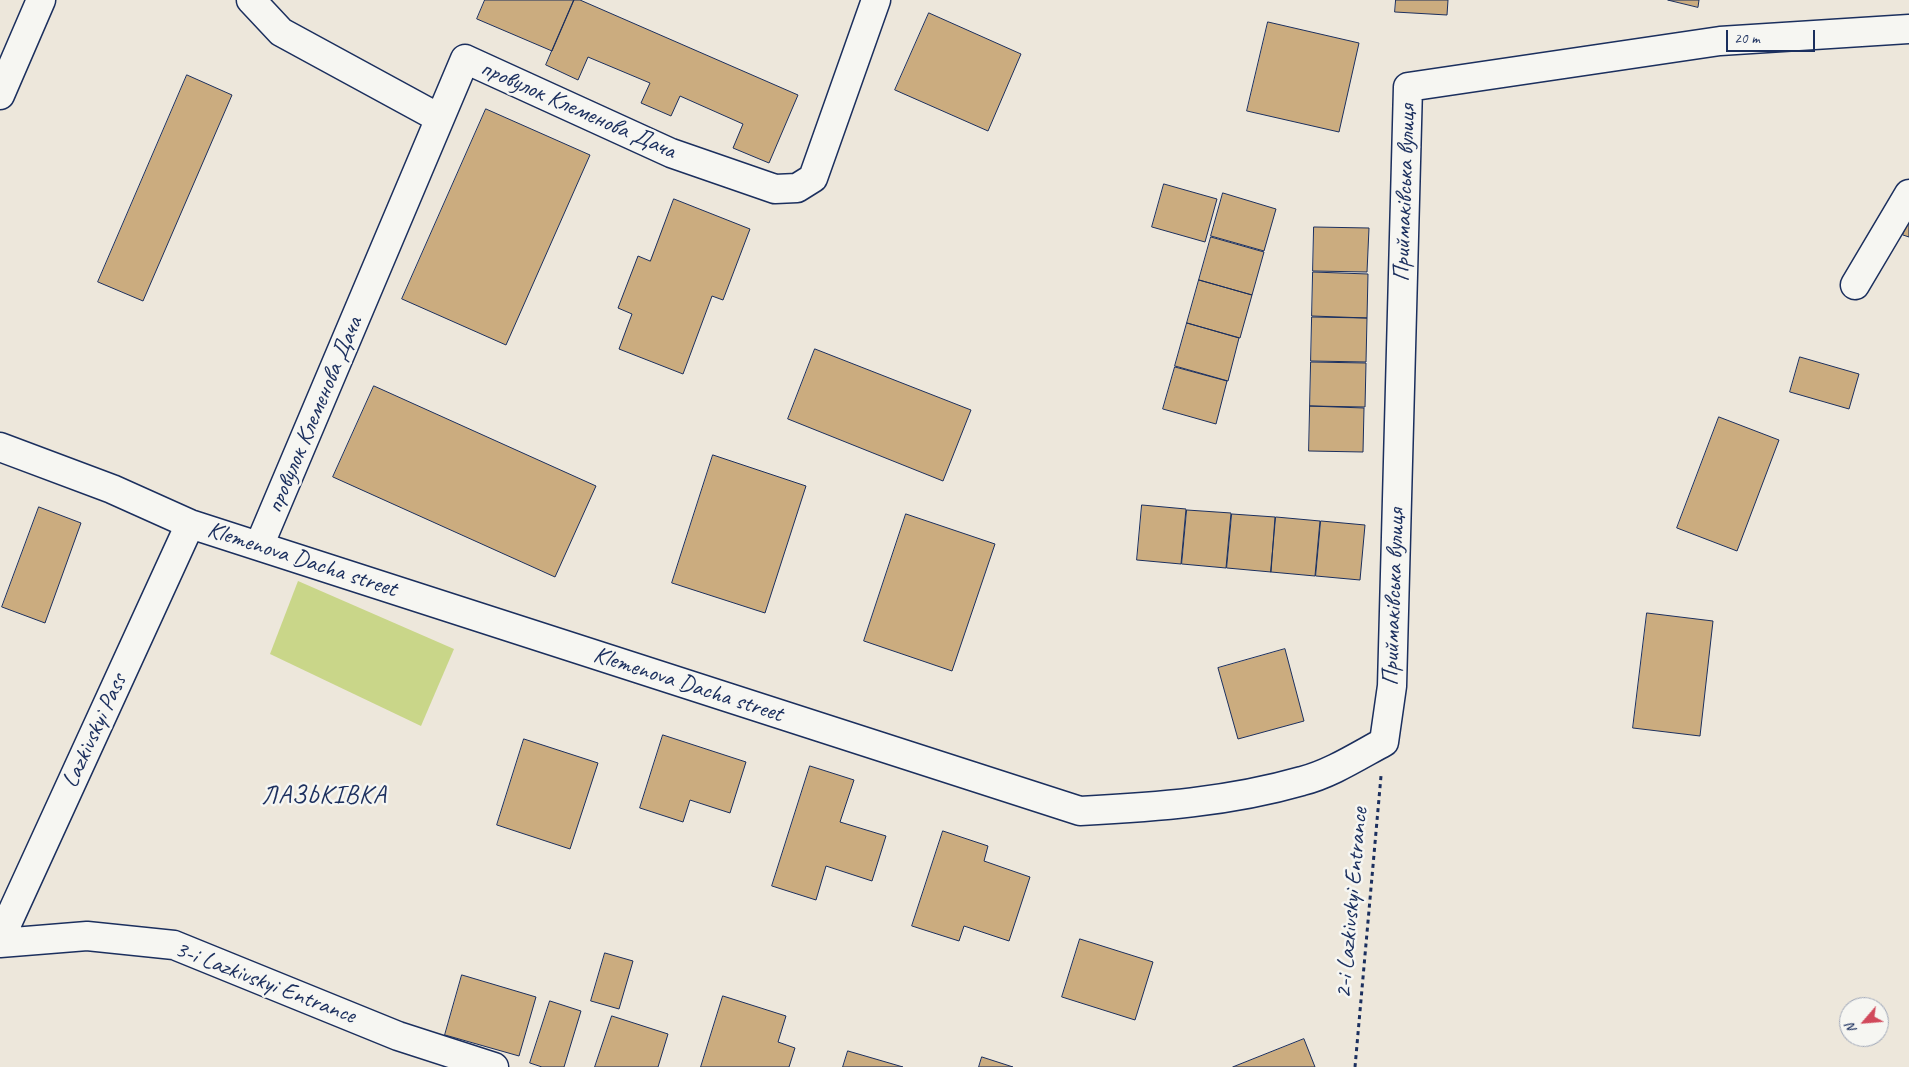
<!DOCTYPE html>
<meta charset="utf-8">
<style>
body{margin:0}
#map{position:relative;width:1909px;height:1067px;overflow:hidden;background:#ede7db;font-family:Caveat,sans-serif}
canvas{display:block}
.north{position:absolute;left:1839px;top:997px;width:50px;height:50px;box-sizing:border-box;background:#f6f6f2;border:1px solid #9ea6b7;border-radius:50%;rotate:243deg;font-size:14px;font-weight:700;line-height:20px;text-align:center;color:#1b2f5e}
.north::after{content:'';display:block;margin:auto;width:18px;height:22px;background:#d1495b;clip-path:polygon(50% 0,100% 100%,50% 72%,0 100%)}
.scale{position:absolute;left:1726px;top:30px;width:89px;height:22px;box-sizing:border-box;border:2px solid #1b2f5e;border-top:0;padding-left:6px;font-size:15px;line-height:18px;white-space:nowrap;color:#1b2f5e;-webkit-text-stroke:4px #f6f6f2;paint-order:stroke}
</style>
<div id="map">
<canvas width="1909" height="1067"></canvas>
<div class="north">N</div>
<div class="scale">20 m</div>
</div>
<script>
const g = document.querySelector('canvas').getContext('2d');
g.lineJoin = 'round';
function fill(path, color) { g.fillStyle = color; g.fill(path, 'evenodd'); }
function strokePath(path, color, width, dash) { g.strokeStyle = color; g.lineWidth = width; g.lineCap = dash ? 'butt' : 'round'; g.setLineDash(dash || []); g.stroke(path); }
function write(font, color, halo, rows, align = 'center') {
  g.font = font + ' Caveat,sans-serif'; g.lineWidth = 5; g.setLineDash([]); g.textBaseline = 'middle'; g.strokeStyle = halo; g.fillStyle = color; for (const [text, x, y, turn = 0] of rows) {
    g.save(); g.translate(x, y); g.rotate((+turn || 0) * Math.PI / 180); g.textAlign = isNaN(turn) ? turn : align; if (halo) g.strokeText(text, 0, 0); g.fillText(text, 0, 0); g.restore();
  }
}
fill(new Path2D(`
 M298 581 454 649 421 726 270 654Z`), '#c9d689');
const building = new Path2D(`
 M485 0H574L552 51 477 19Z
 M574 0H580L798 95 769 163 733 148 743 124 680 96 671 116 641 103 650 83 588 57 578 80 546 65Z
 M1396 0H1448L1447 15 1395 12Z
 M1668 0H1699L1698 7Z
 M929 13 1021 54 988 131 895 90Z
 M1268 22 1359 43 1339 132 1247 111Z
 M187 75 232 95 143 301 98 282Z
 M486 109 590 155 506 345 402 299Z
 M1164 184 1217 199 1205 242 1152 227Z
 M1223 193 1276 209 1264 251 1211 236Z
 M674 199 750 229 723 300 712 296 683 374 619 349 632 314 618 308 638 256 650 261Z
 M1909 219V237L1903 235Z
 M1314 227 1369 228 1367 272 1313 271Z
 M1211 237 1264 252 1252 295 1199 280Z
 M1313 272 1368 274 1367 318 1312 316Z
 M1199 280 1252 295 1240 338 1187 323Z
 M1312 317 1367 318 1366 362 1311 361Z
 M1187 323 1239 338 1228 381 1175 366Z
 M815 349 971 410 943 481 788 419Z
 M1800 357 1859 374 1849 409 1790 392Z
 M1311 362 1366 363 1365 407 1310 406Z
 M1175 367 1227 381 1216 424 1163 409Z
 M374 386 596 486 555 577 333 477Z
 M1310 406 1364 408 1363 452 1309 451Z
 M1719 417 1779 440 1737 551 1677 528Z
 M713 455 806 486 765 613 672 583Z
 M1142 505 1186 509 1181 564 1137 560Z
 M39 507 81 523 45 623 2 607Z
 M1187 510 1231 513 1226 568 1182 564Z
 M906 514 995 544 952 671 864 641Z
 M1232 514 1275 517 1271 572 1227 568Z
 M1276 517 1320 521 1315 576 1271 572Z
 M1321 521 1365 525 1360 580 1316 576Z
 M1647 613 1713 621 1700 736 1633 728Z
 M1285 649 1304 721 1238 739 1218 668Z
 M663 735 746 762 730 813 690 800 683 822 640 808Z
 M524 739 598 763 570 849 497 825Z
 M810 766 854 780 840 822 886 836 872 881 826 866 816 900 772 886Z
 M943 831 988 846 984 861 1030 877 1009 941 964 926 959 941 912 926Z
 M1080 939 1153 962 1135 1020 1062 997Z
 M605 953 633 961 619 1009 591 1001Z
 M462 975 536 997 519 1056 445 1035Z
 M723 996 786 1016 778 1042 795 1048 789 1067H701Z
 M550 1001 581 1011 564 1067H542L530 1063Z
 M612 1016 668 1034 658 1067H595Z
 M1304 1039 1315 1067H1233Z
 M848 1051 903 1067H843Z
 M982 1057 1013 1067H979Z`);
fill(building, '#cbac7f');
strokePath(building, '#1b2f5e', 1);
const minor = new Path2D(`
 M251 0 281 32 439 118
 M0 95 41 0
 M1855 285 1909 194
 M0 447 112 489 190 524 1080 811C1155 807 1229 802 1302 781 1330 774 1358 756 1384 742L1392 686 1408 87 1720 41 1909 29
 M259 546 465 59 671 153 775 189 797 188 813 178 876 0
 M0 939 190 524
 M0 943 87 936 174 945 398 1036 494 1067`);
strokePath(minor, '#1b2f5e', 31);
strokePath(new Path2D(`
 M1355 1067 1381 776`), '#1b2f5e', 3, [4, 4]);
strokePath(minor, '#f6f6f2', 28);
write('24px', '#1b2f5e', '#f6f6f2', [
 ["провулок Клеменова Дача",578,110,24],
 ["Приймаківська вулиця",1405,193,-88],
 ["провулок Клеменова Дача",315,415,-67],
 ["Klemenova Dacha street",302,560,18],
 ["Приймаківська вулиця",1394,597,-88],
 ["Klemenova Dacha street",688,685,18],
 ["Lazkivskyi Pass",95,731,-65],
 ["2-i Lazkivskyi Entrance",1352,903,-85],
 ["3-i Lazkivskyi Entrance",265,983,21]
]);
g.letterSpacing = '1px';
write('26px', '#1b2f5e', '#f6f6f2', [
 ["ЛАЗЬКІВКА",324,796]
]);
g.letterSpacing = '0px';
</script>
